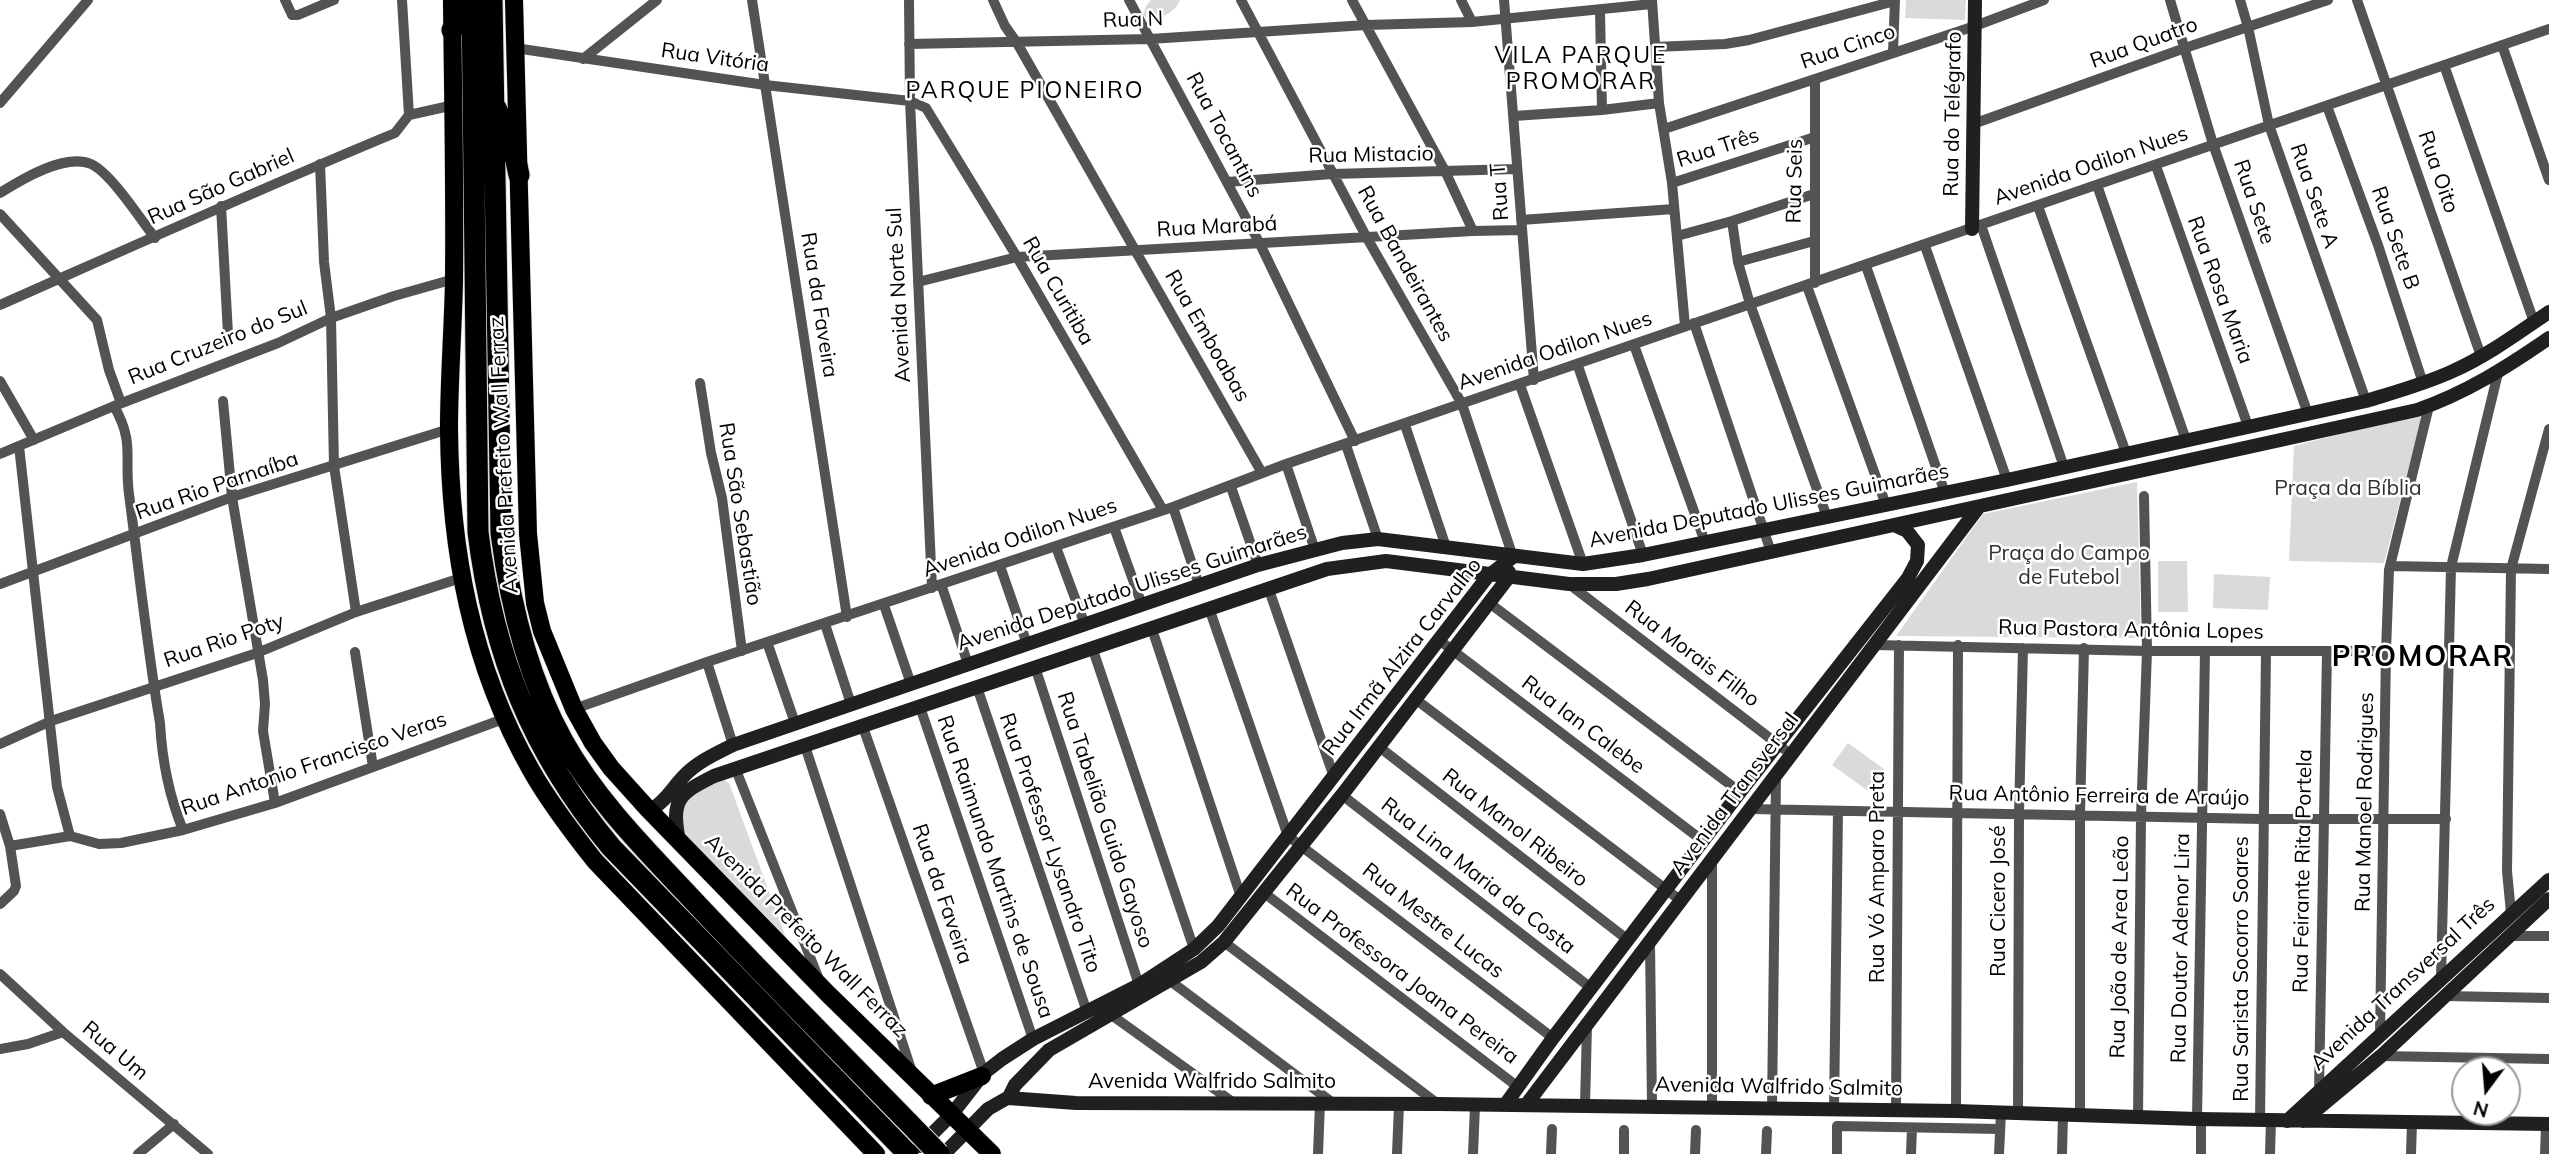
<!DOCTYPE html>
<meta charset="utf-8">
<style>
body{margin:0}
#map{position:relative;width:2549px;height:1154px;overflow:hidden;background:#fff;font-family:Mulish,sans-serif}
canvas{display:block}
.north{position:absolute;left:2451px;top:1056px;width:70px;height:70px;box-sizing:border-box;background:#fff;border:2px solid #999;border-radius:50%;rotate:196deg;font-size:19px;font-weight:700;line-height:28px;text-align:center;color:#000}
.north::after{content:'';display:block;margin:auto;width:24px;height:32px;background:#000;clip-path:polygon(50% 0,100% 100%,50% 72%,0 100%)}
</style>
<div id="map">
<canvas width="2549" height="1154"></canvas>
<div class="north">N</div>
</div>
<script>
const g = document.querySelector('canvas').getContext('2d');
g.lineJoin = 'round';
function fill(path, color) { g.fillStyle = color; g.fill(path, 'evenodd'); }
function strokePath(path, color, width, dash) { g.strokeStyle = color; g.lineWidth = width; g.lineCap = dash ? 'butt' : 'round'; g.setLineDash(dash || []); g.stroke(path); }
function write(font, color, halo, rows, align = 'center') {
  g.font = font + ' Mulish,sans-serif'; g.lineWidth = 5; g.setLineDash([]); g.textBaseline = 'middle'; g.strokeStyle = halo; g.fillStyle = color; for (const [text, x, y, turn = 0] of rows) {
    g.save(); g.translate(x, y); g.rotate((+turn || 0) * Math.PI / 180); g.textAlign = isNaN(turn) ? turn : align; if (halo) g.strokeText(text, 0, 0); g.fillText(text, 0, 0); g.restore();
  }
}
fill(new Path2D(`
 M1151 0H1180C1176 11 1163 18 1151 20L1143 15 1146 6Z
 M1906 0H1966L1965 20 1905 18Z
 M2423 412 2384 563 2289 561 2294 446Z
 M2137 482 2141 638 1896 636 1983 514Z
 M2158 561H2187L2188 612H2158Z
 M2214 574 2270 577 2268 610 2213 608Z
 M1848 743 1884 769 1868 791 1832 765Z
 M720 777 729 783 789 946 684 836 680 805Z`), '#dadada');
const primary = new Path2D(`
 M452 0C453 94 455 187 454 281 453 330 449 380 449 429 450 549 471 665 531 770 549 802 572 832 595 861L876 1154
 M514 0 528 534 535 603 542 631 574 709 593 743 611 768 647 808 828 994 992 1154
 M931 1096 982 1076`);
const highway = new Path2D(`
 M472 0 478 532C493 655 532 752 611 847L908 1154
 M492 0 501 533C510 604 528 678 563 741 596 800 644 848 690 897 762 974 836 1048 909 1123
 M452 30 472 1
 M496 108 512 142 519 175`);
strokePath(primary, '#dbdbdb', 19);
strokePath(highway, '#dbdbdb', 23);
strokePath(new Path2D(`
 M285 0 292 15H298L334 0
 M402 0 409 115
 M752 0 847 617
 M909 0 910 101 932 588
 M993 0 1005 26 1017 43 1262 473
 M1129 0 1260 244 1355 441
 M1241 0 1367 238 1462 404 1513 557
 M1352 0 1446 173 1473 231
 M1461 0 1472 22
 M1504 0 1534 380
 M1652 0 1659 103 1672 183 1685 326
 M2170 0 2213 144 2308 414
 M2240 0 2248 27 2269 125 2366 401
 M2357 0 2481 356
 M1600 10 1602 110
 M909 44 1150 39 1366 25 1472 22 1652 4
 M2502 45 2549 180
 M1655 47 1725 44 1749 40 1895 1
 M515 48 765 85 910 101 926 108 1017 257 1163 510
 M1893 52 1895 0
 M583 59 657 0
 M2444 65 2534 322
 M0 103 88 0
 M2327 106 2378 245 2423 383
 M1514 116 1602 110 1659 103
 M1973 124 2185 48 2328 0
 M1664 129 1975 26 2044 0
 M320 164 324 262 331 318 334 466 356 612
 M2156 166 2248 426
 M1227 182 1332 174 1517 169
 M1672 183 1815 137
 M2097 185 2186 440
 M0 193C22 179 65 153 91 164 111 173 141 220 155 238
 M221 206 228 334
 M2038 206 2126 453
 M0 214 97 320 109 370 121 403
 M1521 220 1674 209
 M1732 221 1738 262 1750 304 1827 517
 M1981 225 2064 467
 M1677 236 1732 221 1814 194
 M1925 246 2007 480
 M1738 262 1814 241
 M1866 266 1945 493
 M918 282 1017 257 1473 231 1522 230
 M1815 283V79
 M1807 286 1886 505
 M0 305C131 247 262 188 395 133L409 115 454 105
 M1694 323 1771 552
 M1634 345 1705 542
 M1578 366 1643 555
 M0 381 34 440
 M700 383 711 453 722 498 742 651
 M1520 385 1583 564
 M223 401 232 497 263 680 265 704 263 731 275 803
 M114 406C135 443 124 457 129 494 139 570 147 647 160 723 162 759 169 796 183 830
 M1405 425 1446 547
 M1346 445 1378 539
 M19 446 57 787 70 836
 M0 454 114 406 278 343 331 318 394 296 454 279
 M1286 464 1315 550
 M1231 487 1258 565
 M1173 507 1199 585
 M1114 527 1142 605
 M1056 547 1085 625
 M1000 566 1027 644
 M2390 566 2549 569
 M0 584 232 497 449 429
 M941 584 968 664
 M1569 584 1784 749
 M1268 587 1334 777
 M1488 602 1740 792
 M884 605 911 684
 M1209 608 1288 836 1553 1038
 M825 624 851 704
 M1152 629 1241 897
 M1439 640 1703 841
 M767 642 795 723
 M1875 645 2147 651H2386
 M1092 647 1194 949
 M355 652 373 767
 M707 662 733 745
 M1035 667 1139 985
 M977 687 1087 1012
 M1414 698 1680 900
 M920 707 1033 1039
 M574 709 707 662 1173 507 1286 464 2549 29
 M863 727 984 1073
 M0 744 51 721 257 653 356 612 461 578
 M805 746 912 1072
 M1378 746 1628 940
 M736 770 818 977
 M1342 795 1591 988
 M1751 809 2262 819H2446
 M0 814 10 846 16 886 14 891 0 904
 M10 846 70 836 99 844 121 843 183 830 275 803 506 718
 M1712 858V1107
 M1263 892 1518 1087
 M2511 913 2507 871 2511 569 2549 429
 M2509 936H2549
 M1224 942 1438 1104
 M1650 942 1652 1106
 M0 974 63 1032 208 1154
 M2441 978 2451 567 2498 373
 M1169 980 1333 1103
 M2445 996 2549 998
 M1110 1014 1234 1103
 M2380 1035 2386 651 2389 570 2429 406
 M0 1049 28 1044 63 1032
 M2381 1056 2549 1059
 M2319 1091 2327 652
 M1585 1106 1587 1025
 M1772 1109 1776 776
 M1834 1109 1838 811
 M1896 1110 1899 645
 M1956 1111 1958 645
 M2018 1113 2019 814 2023 648
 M2080 1115V815L2084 648
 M2138 1118 2141 816 2147 651 2144 496
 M2197 1119 2205 651
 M2260 1120 2266 651
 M138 1154 174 1124
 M1318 1154 1320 1103
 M1397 1154 1399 1105
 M1473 1154 1475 1106
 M1551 1154 1552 1129
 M1624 1154V1130
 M1695 1154 1696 1130
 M1766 1154 1767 1131
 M1837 1154V1126L2000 1129
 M1911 1154 1912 1128
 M1999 1154 2001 1113
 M2062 1154 2063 1114
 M2201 1154V1119
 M2270 1154 2271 1120
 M2411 1154 2412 1123
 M2545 1154 2546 1125`), '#535353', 10);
strokePath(new Path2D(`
 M1972 229 1975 0
 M647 808 652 809C666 801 673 787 684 776 697 762 717 753 733 745L1258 565 1342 543 1378 539 1583 564 1643 555 2007 480 2366 401C2395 392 2425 384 2453 371 2487 356 2518 333 2549 312
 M679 841C671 800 678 794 714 776L1327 569 1386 561 1569 584H1616L1648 579 2417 410C2466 393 2507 367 2549 338
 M1008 1098 1076 1103 1438 1104 1956 1111 2197 1119 2549 1124
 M1505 1105 1553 1038 1740 792 1908 578 1917 561 1918 545 1907 531 1896 526
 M1526 1105 1978 508
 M2287 1121 2549 880
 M2303 1121 2381 1056 2549 899
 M920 1146 952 1114 984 1073 1002 1059 1033 1039 1139 985 1194 949 1218 926 1488 576 1513 557
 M944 1154 988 1109 1009 1097 1015 1085 1049 1050 1201 962 1224 942 1342 795 1508 578 1509 572`), '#202020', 14);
strokePath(primary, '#000', 18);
strokePath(highway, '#000', 21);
const highwayBridge = new Path2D(`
 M909 1123 939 1154`);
strokePath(highwayBridge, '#dbdbdb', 23, []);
strokePath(highwayBridge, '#000', 21);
write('21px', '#000', '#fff', [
 ["Rua N",1133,20,-2],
 ["Rua Quatro",2144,43,-20],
 ["Rua Cinco",1848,47,-19],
 ["Rua Vitória",715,58,8],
 ["Rua do Telégrafo",1953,114,-89],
 ["Rua Tocantins",1224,135,62],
 ["Rua Três",1718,148,-18],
 ["Rua Mistacio",1371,155,-1],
 ["Avenida Odilon Nues",2091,166,-19],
 ["Rua Oito",2438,172,71],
 ["Rua Seis",1795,181,-89],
 ["Rua São Gabriel",221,187,-24],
 ["Rua T",1500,192,-94],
 ["Rua Sete A",2314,196,71],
 ["Rua Sete",2254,202,71],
 ["Rua Marabá",1217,227,-3],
 ["Rua Sete B",2395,238,71],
 ["Rua Bandeirantes",1405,264,61],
 ["Rua Rosa Maria",2220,290,70],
 ["Rua Curitiba",1058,291,60],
 ["Avenida Norte Sul",899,295,-93],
 ["Rua da Faveira",819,305,81],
 ["Rua Emboabas",1207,336,60],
 ["Rua Cruzeiro do Sul",218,343,-22],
 ["Avenida Odilon Nues",1555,351,-19],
 ["Avenida Prefeito Wall Ferraz",504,455,-93],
 ["Rua Rio Parnaíba",217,486,-19],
 ["Avenida Deputado Ulisses Guimarães",1769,506,-11],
 ["Rua São Sebastião",740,514,81],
 ["Avenida Odilon Nues",1020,538,-19],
 ["Avenida Deputado Ulisses Guimarães",1132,588,-18],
 ["Rua Pastora Antônia Lopes",2131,630,1],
 ["Rua Rio Poty",224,641,-19],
 ["Rua Morais Filho",1692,654,37],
 ["Rua Irmã Alzira Carvalho",1402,657,-52],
 ["Rua Ian Calebe",1583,725,37],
 ["Rua Antonio Francisco Veras",314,764,-19],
 ["Avenida Transversal",1735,794,-53],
 ["Rua Antônio Ferreira de Araújo",2099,796,1],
 ["Rua Manoel Rodrigues",2365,802,-89],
 ["Rua Tabelião Guido Gayoso",1105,820,72],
 ["Rua Manol Ribeiro",1515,828,38],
 ["Rua Professor Lysandro Tito",1050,843,71],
 ["Rua Raimundo Martins de Sousa",995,867,71],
 ["Rua Feirante Rita Portela",2303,871,-89],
 ["Rua Lina Maria da Costa",1478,876,38],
 ["Rua Vó Amparo Preta",1878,877,-90],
 ["Rua da Faveira",942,894,71],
 ["Rua Cicero José",1999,901,-90],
 ["Rua Mestre Lucas",1433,921,38],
 ["Avenida Prefeito Wall Ferraz",806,936,45],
 ["Rua João de Area Leão",2120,947,-89],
 ["Rua Doutor Adenor Lira",2181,948,-89],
 ["Rua Sarista Socorro Soares",2242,969,-90],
 ["Rua Professora Joana Pereira",1402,974,37],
 ["Avenida Transversal Três",2403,984,-43],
 ["Rua Um",115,1051,40],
 ["Avenida Walfrido Salmito",1212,1082],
 ["Avenida Walfrido Salmito",1779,1087,1]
]);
write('21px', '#313131', '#fff', [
 ["Praça da Bíblia",2348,489],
 ["Praça do Campo",2069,554],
 ["de Futebol",2069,578]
]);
g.letterSpacing = '2px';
write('23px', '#000', '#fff', [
 ["VILA PARQUE",1581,56],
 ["PROMORAR",1581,82],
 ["PARQUE PIONEIRO",1025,91]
]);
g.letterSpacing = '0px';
g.letterSpacing = '2px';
write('bold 28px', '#000', '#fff', [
 ["PROMORAR",2423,658]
]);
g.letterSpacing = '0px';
</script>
